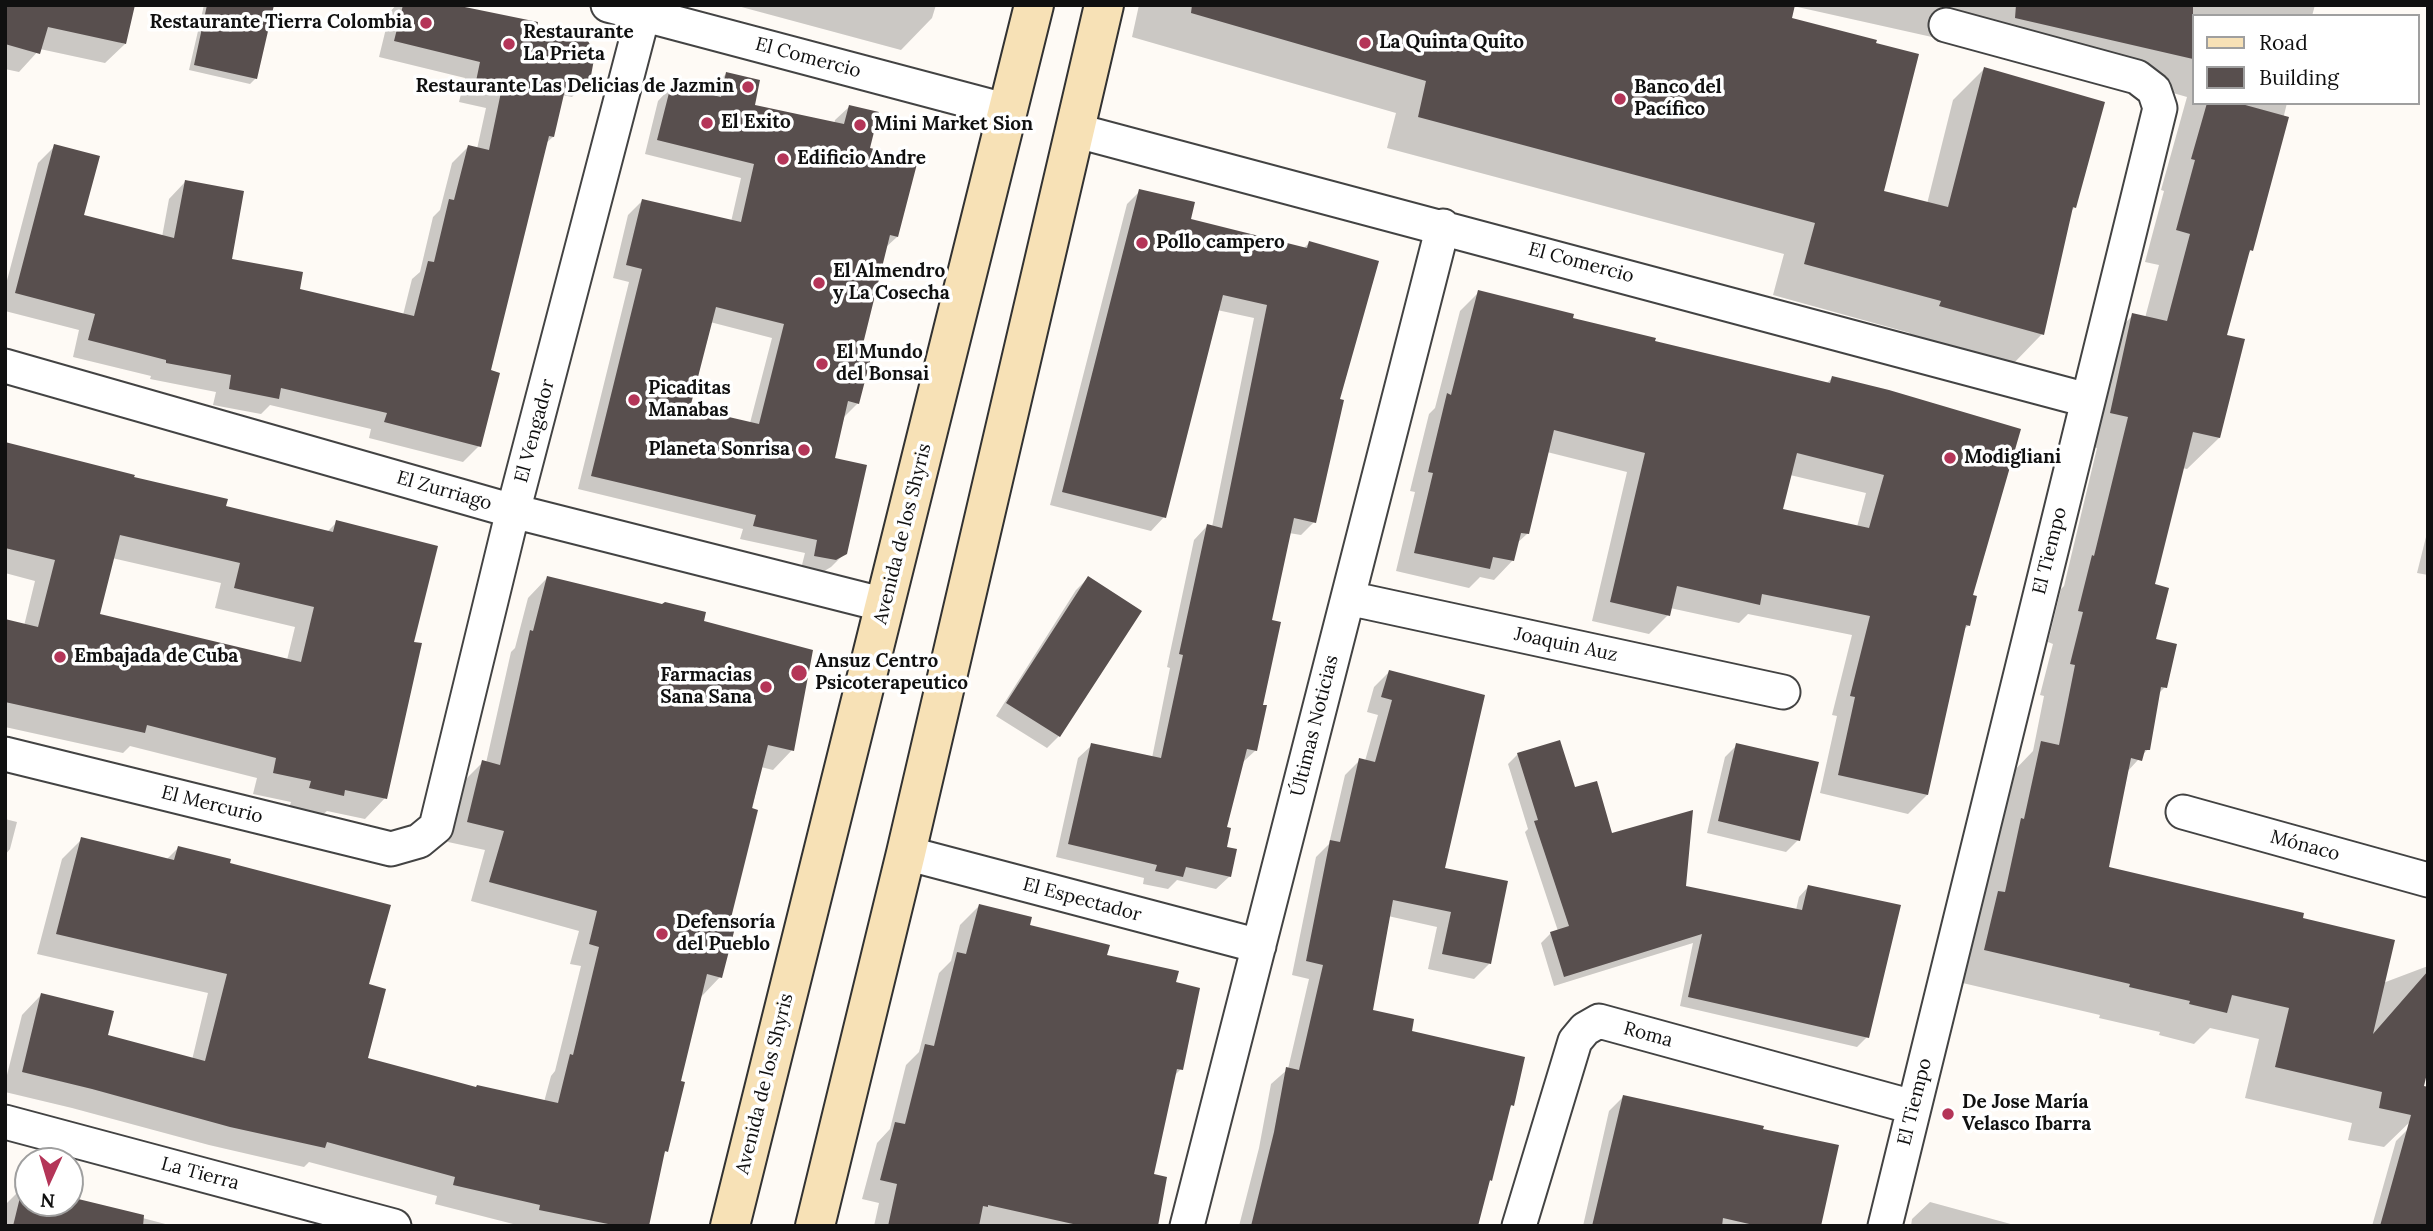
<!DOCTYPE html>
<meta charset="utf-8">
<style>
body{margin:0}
#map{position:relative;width:2433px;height:1231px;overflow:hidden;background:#fefaf5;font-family:Lora,serif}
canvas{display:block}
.frame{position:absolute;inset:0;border:7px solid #101010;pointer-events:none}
.legend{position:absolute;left:2192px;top:14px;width:228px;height:91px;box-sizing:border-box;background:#fff;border:2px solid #9f9f9f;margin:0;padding:9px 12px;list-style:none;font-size:21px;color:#101010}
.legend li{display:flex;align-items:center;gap:14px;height:35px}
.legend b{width:35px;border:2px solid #9f9f9f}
.north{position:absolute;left:14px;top:1147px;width:70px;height:70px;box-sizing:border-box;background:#fff;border:2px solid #9f9f9f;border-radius:50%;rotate:184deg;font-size:19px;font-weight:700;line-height:28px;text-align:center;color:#101010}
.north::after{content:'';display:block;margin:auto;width:24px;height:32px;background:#b43558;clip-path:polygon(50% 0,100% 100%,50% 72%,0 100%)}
</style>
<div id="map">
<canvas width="2433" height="1231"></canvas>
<div class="frame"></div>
<ul class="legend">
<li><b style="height:9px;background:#f7e1b6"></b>Road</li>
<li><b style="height:19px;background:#584f4e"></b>Building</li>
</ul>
<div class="north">N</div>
</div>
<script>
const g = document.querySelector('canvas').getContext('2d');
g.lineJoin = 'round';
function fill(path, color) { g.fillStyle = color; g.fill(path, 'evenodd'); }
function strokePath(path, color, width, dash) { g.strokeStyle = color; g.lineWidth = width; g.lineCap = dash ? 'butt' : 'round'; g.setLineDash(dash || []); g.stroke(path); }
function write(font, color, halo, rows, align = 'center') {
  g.font = font + ' Lora,serif'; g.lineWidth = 7; g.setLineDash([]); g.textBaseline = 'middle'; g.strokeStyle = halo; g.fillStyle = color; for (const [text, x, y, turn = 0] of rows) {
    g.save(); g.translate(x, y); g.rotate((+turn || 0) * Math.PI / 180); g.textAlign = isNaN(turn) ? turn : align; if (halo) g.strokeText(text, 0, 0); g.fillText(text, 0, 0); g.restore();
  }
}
fill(new Path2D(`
 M5 5 125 44 105 63 40 49 19 72 5 69Z
 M204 5H272L256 78 250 84 189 70Z
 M396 5H448L535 31 588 80 572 97 562 95 553 137 545 144 488 372 479 446 463 462 369 438 371 429 270 405 261 414 213 405 216 392 150 379 151 376 73 357 79 330 5 311V288L38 163 55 146 82 216 162 237 169 199 185 182 230 260 298 290 403 315 412 279 420 272 433 217 440 210 452 163 468 147 477 149 486 108 459 102 465 78 379 57 390 12Z
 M734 5H936L932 18 901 50Z
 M1139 5H2315L2312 16H2193V103H2287L2251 250 2248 254 2225 337 2219 438 2187 469 2182 468 2153 586 2154 640 2165 687 2158 694 2148 749 2126 773 2107 868 2301 919 2383 983 2428 966V1061L2416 1116 2384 1147 2348 1140 2352 1123 2245 1098 2259 1039 2210 1028 2194 1044 2159 1035 2160 1032 2099 1018 2100 1015 1954 981 2010 775 2033 751 2044 696 2040 695 2053 644 2048 642 2061 589 2064 586 2097 448 2079 444 2102 347 2133 315 2145 318 2159 265 2145 262 2164 191 2161 190 2187 97 2138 83 1793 6 1790 19 1882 192 1927 204 1953 100 1984 69 2075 207 2071 211 2042 334 2011 366 1909 337 1910 333 1773 295 1784 254 1387 148 1396 113 1132 37Z
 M726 74 753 106 834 124 835 120 849 107 868 149 897 237 885 248 861 345 858 403 844 417 833 460 845 553 831 567 821 573 801 569 805 553 740 539 743 529 578 489 629 282 613 278 628 215 642 201 731 222 741 178 645 154 658 101 671 87 711 97 712 88ZM710 322 772 338 750 423 688 410Z
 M1140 191 1189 220 1303 249 1309 243 1338 401 1314 522 1301 535 1289 533 1270 622 1256 750 1242 763 1225 828 1224 848 1230 876 1216 889 1177 880 1168 889 1143 884 1144 878 1056 857 1078 758 1092 745 1152 758 1170 668 1167 667 1194 540 1207 526 1212 527 1254 318 1217 310 1164 517 1151 531 1050 505 1127 204Z
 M1479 292 1653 343 1826 384 1832 378 1971 596 1969 625 1962 631 1927 795 1908 814 1820 793 1837 716 1832 715 1852 635 1748 614 1739 623 1670 608 1668 615 1649 634 1592 621 1627 472 1547 452 1527 534 1516 544 1513 560 1494 580 1480 577 1469 588 1396 571 1415 492 1410 491 1429 414 1435 408 1460 311ZM1790 475 1866 493 1857 527 1781 510Z
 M5 443 132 478 224 507 326 533 337 522 412 643 385 798 365 819 327 811 321 816 289 808 291 802 253 794 257 778 130 746 123 753 5 727V621L24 626 35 581 5 573ZM112 558 221 583 215 608 295 627 287 660 98 616Z
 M2428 529V575L2417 573Z
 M547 578 702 622 792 750 773 770 761 767 728 924 720 977 701 997 679 1083 666 1151 662 1155 648 1226H521L435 1204 437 1196 309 1162 304 1167 209 1145 72 1108 5 1092V1083L22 1015 41 995 106 1036 192 1060 208 993 37 954 62 859 82 839 166 860 178 848 228 864 366 985V1059L475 1089 544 1102 551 1076 555 1071 581 966 570 964 579 931 471 901 485 850 448 842 463 782 483 762 486 763 511 652 515 648 528 598Z
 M1088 578 1059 736 1047 748 996 716 1076 590Z
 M1389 672 1443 870 1489 964 1474 979 1428 969 1437 927 1388 916 1371 1011 1410 1032 1512 1105 1508 1109 1491 1180 1487 1183 1476 1226H1239L1259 1148 1271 1084 1288 1069 1309 979 1292 975 1316 857 1329 844 1345 775 1360 760 1365 761 1378 715 1367 712 1374 687Z
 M1737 745 1798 840 1786 852 1707 833 1725 757Z
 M1518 754 1574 789 1611 835 1684 888 1796 910 1799 897 1808 887 1867 1037 1857 1047 1680 1006 1693 943 1554 986 1541 943 1551 933 1558 931 1525 832 1528 829 1508 764Z
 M5 819 17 822 10 849 5 855Z
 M979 906 1174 984 1181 1069 1173 1077 1152 1176 1155 1226H874L879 1203 862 1199 877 1143 890 1129 906 1065 919 1052 939 973 951 961 960 925Z
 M1623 1097 1761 1130 1819 1226H1583L1609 1111Z
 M2408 1129 2428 1226H2372L2396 1141Z
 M23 1187 28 1188V1203H70V1199L173 1226H5L7 1203Z
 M1930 1202 2018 1226H1911L1912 1219Z`), '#0003');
fill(new Path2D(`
 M5 5H135L126 44 48 27 40 54 5 44Z
 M207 5H274L257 79 194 65Z
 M403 5H455L538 22 537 29 588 41 595 54 590 81 568 77 554 137 549 136 491 370 500 373 481 447 384 422 387 413 281 388 279 399 229 389 231 375 166 363V360L88 340 95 314 15 293 54 144 100 156 84 215 174 238 185 180 244 191 232 259 303 272 300 289 414 316 428 261 434 262 449 199 454 200 468 145 489 150 501 92 475 86 480 62 394 41Z
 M1192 5H1795L1792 18 1877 40 1876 43 1919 54 1884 191 1948 207 1984 67 2105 102 2076 208 2073 207 2044 335 1939 306 1941 301 1804 264 1815 223 1418 117 1426 81 1191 13Z
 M2016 5H2193V59L2015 18Z
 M726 72 760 80 755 105 844 124 849 105 879 112 870 148 918 160 898 237 890 235 863 344 874 346 859 404 848 401 835 458 867 465 847 554 836 560 814 556 817 540 753 526 756 515 591 476 642 269 626 265 642 199 741 222 754 164 657 140 671 85 721 97ZM716 307 784 324 759 424 690 408Z
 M2207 103H2238L2289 117 2253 251 2250 250 2227 335 2245 339 2220 438 2193 432 2155 584 2169 588 2156 639 2177 644 2167 688 2161 687 2150 750H2145L2142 761 2131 758 2109 867 2304 913 2303 918 2395 940 2373 1034 2428 971V1069L2424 1086 2428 1087V1226H2380L2411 1115 2379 1108 2382 1092 2275 1067 2289 1008 2232 995 2227 1013 2189 1004 2190 1001 2129 987 2130 984 1984 950 1998 891 2005 892 2021 818 2024 819 2041 741 2059 745 2075 665 2070 664 2083 612 2078 611 2092 555 2094 556 2128 417 2110 413 2132 313 2167 321 2190 234 2176 230 2195 160 2191 159Z
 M1139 189 1195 202 1191 219 1307 248 1309 241 1379 261 1340 399 1344 400 1316 523 1294 518 1272 620 1281 622 1263 705H1267L1257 751 1247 749 1227 827 1231 828 1227 847 1237 849 1231 877 1186 867 1183 877 1155 871 1157 865 1068 844 1091 743 1161 758 1183 655 1179 654 1207 524 1222 528 1267 305 1223 295 1166 518 1062 492Z
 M1478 290 1574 314 1573 318 1656 338 1655 341 1830 383 1832 376 1889 390 2021 429 1973 595 1977 596 1970 626 1966 625 1928 795 1838 775 1855 697 1850 696 1870 616 1762 594 1760 605 1677 586 1670 616 1610 602 1645 453 1554 430 1529 534 1521 533 1514 561 1493 557 1490 569 1414 553 1433 473 1428 472 1447 393 1451 395ZM1797 453 1884 475 1869 528 1783 509Z
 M5 442 135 475 134 477 228 499 226 506 333 532 336 520 438 546 414 642 422 643 387 799 345 790 344 796 309 788 311 781 273 773 276 758 147 725 145 733 5 702V619L38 627 55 560 5 548ZM120 535 240 563 234 588 314 607 301 662 100 614Z
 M547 576 662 604 665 602 706 612 704 621 813 650 794 751 768 745 752 808 758 810 730 922 736 924 722 978 707 974 681 1081 685 1082 668 1152 665 1151 649 1226H618L539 1210 540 1205 453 1185 455 1177 327 1142 325 1148 230 1127 92 1089 22 1072 41 993 114 1011 108 1035 205 1061 227 974 56 934 81 837 174 860 178 846 231 859 230 863 391 905 369 984 386 989 368 1058 476 1087 477 1085 558 1103 570 1054 573 1055 599 947 589 944 597 911 489 882 504 831 467 822 482 760 500 765 530 630 533 631Z
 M1088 576 1142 611 1060 737 1006 703Z
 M1389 670 1485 695 1445 868 1508 881 1491 964 1442 954 1451 912 1393 900 1373 1010 1414 1019 1412 1031 1525 1057 1514 1106 1511 1105 1492 1181 1490 1180 1478 1226H1251L1274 1132 1286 1067 1299 1070 1323 965 1306 961 1330 840 1340 842 1359 758 1375 762 1392 700 1381 697Z
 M1560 740 1575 787 1597 781 1612 833 1693 810 1686 886 1802 910 1808 885 1901 905 1869 1038 1688 997 1702 934 1564 977 1550 932 1569 926 1534 821 1538 820 1517 753Z
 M1736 743 1819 762 1800 841 1718 821Z
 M979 904 1032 917 1030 925 1110 945 1107 955 1179 971 1176 982 1200 988 1183 1070 1177 1069 1154 1174 1167 1177 1158 1226H1082L988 1205V1207L983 1206 979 1226H888L897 1184 880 1180 895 1122 905 1124 925 1044 934 1046 957 952 966 954Z
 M1623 1095 1764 1126 1763 1129 1839 1145 1821 1226H1758L1723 1218 1722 1226H1592Z
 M23 1185 28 1186V1203H70V1197L144 1215 143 1226H13Z`), '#584f4e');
const minor = new Path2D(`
 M608 5 1008 111
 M1074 130 2087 400
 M5 366 513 511 885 605
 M1348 598 1783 692
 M5 754 391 849 419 841 436 827 509 527 643 15
 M2183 812 2428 880
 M906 853 1259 946
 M5 1122 394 1226
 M1187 1226 1443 226
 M1519 1226 1575 1041 1585 1029 1599 1021 1913 1107
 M1885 1226 2160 108 2154 90 2137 77 1946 25`);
const secondary = new Path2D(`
 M730 1226 1034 5
 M815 1226 906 853 1104 5`);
strokePath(minor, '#434343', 37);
strokePath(secondary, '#323232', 42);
strokePath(minor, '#fff', 33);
strokePath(secondary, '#f7e1b6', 38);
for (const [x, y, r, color] of [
 [426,23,7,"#b43558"],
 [1365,43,7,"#b43558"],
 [509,44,7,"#b43558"],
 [748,87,7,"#b43558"],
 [1620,99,7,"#b43558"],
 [707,123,7,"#b43558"],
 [860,125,7,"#b43558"],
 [783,159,7,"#b43558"],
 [1142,243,7,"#b43558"],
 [819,283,7,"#b43558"],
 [822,364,7,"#b43558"],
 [634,400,7,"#b43558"],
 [804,450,7,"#b43558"],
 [1950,458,7,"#b43558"],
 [60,657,7,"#b43558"],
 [799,673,9,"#b43558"],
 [766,687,7,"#b43558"],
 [662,934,7,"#b43558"],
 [1948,1114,7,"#b43558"]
]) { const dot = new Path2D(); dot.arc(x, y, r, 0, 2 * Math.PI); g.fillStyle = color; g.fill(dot); strokePath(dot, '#fff', 2.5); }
write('bold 19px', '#101010', '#fff', [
 ["Restaurante Tierra Colombia",412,23,"right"],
 ["Restaurante",523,33],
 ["La Prieta",523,55],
 ["La Quinta Quito",1379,43],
 ["Restaurante Las Delicias de Jazmin",734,87,"right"],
 ["Banco del",1634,88],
 ["Pacífico",1634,110],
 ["El Exito",721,123],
 ["Mini Market Sion",874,125],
 ["Edificio Andre",797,159],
 ["Pollo campero",1156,243],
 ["El Almendro",833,272],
 ["y La Cosecha",833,294],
 ["El Mundo",836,353],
 ["del Bonsai",836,375],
 ["Picaditas",648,389],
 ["Manabas",648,411],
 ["Planeta Sonrisa",790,450,"right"],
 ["Modigliani",1964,458],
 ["Embajada de Cuba",74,657],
 ["Ansuz Centro",815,662],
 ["Psicoterapeutico",815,684],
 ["Farmacias",752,676,"right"],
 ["Sana Sana",752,698,"right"],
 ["Defensoría",676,923],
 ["del Pueblo",676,945],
 ["De Jose María",1962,1103],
 ["Velasco Ibarra",1962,1125]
], 'left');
write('19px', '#101010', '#fff', [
 ["El Comercio",808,58,15],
 ["El Comercio",1581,263,15],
 ["El Vengador",535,431,-75],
 ["El Zurriago",444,491,16],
 ["Avenida de los Shyris",903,534,-76],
 ["El Tiempo",2050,551,-76],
 ["Joaquin Auz",1566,645,12],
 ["Últimas Noticias",1315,726,-76],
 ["El Mercurio",212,805,14],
 ["Mónaco",2305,846,15],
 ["El Espectador",1082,900,15],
 ["Roma",1648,1035,15],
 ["Avenida de los Shyris",765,1084,-76],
 ["El Tiempo",1915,1102,-76],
 ["La Tierra",200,1174,15]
]);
</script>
